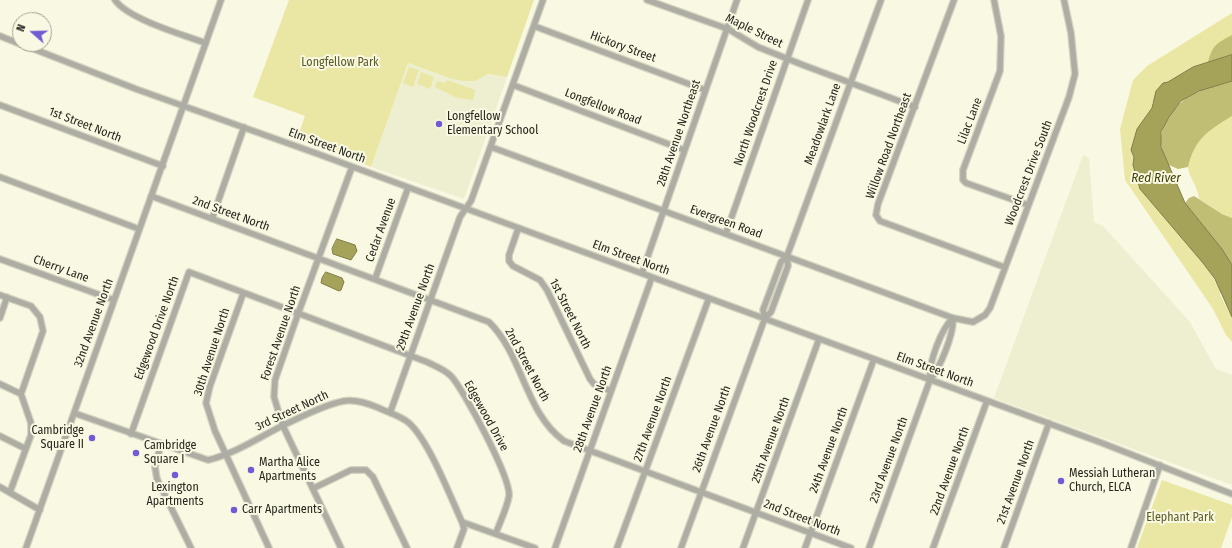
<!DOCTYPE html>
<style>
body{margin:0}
#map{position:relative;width:1232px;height:548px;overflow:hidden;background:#f9f9e3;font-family:"Fira Sans Condensed",sans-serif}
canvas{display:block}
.north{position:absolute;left:12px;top:12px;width:40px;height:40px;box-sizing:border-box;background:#f9f9e3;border:1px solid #a5a595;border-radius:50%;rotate:290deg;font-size:11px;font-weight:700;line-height:16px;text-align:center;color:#27271f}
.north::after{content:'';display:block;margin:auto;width:14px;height:18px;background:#705bd5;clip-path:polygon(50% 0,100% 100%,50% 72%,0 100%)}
</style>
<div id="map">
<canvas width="1232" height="548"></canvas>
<div class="north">N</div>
</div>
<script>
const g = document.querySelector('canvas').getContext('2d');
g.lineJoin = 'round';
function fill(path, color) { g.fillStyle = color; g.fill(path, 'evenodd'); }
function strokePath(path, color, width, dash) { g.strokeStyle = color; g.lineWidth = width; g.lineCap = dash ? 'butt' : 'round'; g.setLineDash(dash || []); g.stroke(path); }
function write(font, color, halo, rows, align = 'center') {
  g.font = font + ' "Fira Sans Condensed",sans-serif'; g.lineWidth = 4; g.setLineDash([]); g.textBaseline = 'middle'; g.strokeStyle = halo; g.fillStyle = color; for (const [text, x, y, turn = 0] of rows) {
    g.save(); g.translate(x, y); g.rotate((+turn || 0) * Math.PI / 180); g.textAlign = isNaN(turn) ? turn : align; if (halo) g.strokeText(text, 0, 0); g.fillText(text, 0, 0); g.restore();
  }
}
fill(new Path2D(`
 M408 63 449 78 476 80 488 74 507 77 464 199 371 167Z
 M1083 155 1089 158 1094 222 1103 226 1190 322 1216 369 1232 375V485L994 398Z`), '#eeeed0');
fill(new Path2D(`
 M289 0H534L507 77 488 74 475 81H463L449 78 408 63 371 167 297 139 305 116 253 97Z
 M1232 13V55L1193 67 1168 82 1152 103V108L1137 129 1131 150 1134 157 1133 165 1140 189 1203 263 1221 290 1220 295 1232 317V342L1226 335 1213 309 1125 180 1120 129 1133 80 1147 66Z
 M409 67 419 70 413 87 403 83Z
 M421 72 434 77 430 89 417 84Z
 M447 80 475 90 473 100 457 98 435 87 437 81 445 83Z
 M1232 116V218L1222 214 1199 199C1198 186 1188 176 1188 167 1187 142 1214 127 1232 116Z
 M1162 480 1232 505V517L1221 548H1137Z`), '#e9e7a3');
fill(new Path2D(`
 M1232 35V55L1208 63C1212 45 1217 43 1232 35Z
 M1232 81V116C1208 131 1195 138 1188 167L1178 169 1169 165C1166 159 1163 153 1162 148 1159 138 1162 130 1167 121 1181 94 1204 89 1232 81Z
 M1194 196 1222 214 1232 218V265L1222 249 1185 203 1189 198Z`), '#c0be74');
const water = new Path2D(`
 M1232 55V81L1199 91 1181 101 1169 117 1161 132V147L1185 203 1222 249 1232 265V317L1215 279 1203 263 1140 189 1133 165 1134 157 1131 150 1137 129 1152 108 1156 91 1163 83 1168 82 1193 67Z
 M337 239 355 245 357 251 351 260 333 254 332 249Z
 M326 272 342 278 344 282 341 290 339 291 321 283 322 278Z`);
fill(water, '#a5a35a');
strokePath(water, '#7f7e48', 1);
const minor = new Path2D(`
 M115 0C128 19 183 35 206 43
 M647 0 728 29 758 47 803 65 915 107
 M954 0 878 204 876 215 880 221 1004 267
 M994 0 1001 36 1000 71 963 170V180L966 183 1028 205
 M534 26 705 90
 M0 36 20 44
 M21 44 136 89 318 154 1102 443 1232 494
 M513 85 684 150
 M0 105 163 166
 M491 147 953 318 973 322 985 315 990 308 1069 97 1075 74 1071 33 1064 0
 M0 177 139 229
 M151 196 489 322C523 355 525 413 564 441L851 548
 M212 219 244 127
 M518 229 509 255V261L513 266 540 280 547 290 590 379 594 384 611 391
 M726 233 808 0
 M0 259 114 300
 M642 273 737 0
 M375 279 408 188
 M243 294 210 386 206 403 215 431 269 548
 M0 295 31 306 40 317 43 331 21 394 31 423V435L10 492
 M0 318 7 297
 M765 318 763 310 781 262 787 256
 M930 380C928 364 941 329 953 318
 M0 384 21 394
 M74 413 208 460C234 454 258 438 282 426 298 418 327 404 344 401 356 399 369 404 379 408 389 413 401 416 409 423 429 441 450 496 462 522L535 548
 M390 413 460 217 471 201 543 0
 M131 434 189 272 427 362C435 366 444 369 451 376 464 390 511 478 509 496 507 508 500 522 496 533
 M0 436 26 449
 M161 444 155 467 157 479 191 548
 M0 487 40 510
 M314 488 351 470H366L373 477 407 548
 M26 548 221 0
 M341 548 283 426 274 397 275 380 298 314 352 167
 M457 548 464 529 462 522
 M555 548 652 277
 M617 548 709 298
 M681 548 765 318 771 312 788 266 787 256 881 0
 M743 548 819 339
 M805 548 874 359
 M869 548 930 380C940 368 954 334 953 318
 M933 548 987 401
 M1004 548 1049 423
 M1131 548 1160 465`);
strokePath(minor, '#d3d3c0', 8);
strokePath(minor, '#adada4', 5.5);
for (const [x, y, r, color] of [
 [439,124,4,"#705bd5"],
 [92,438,4,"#705bd5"],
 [136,453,4,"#705bd5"],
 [251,470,4,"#705bd5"],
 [175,475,4,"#705bd5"],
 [1061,481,4,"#705bd5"],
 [234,510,4,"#705bd5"]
]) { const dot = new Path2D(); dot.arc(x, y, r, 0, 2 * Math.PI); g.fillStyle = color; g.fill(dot); strokePath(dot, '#f9f9e3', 1.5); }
write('12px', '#27271f', '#f9f9e3', [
 ["Maple Street",754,31,26],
 ["Hickory Street",623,47,20],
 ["Longfellow Road",603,107,21],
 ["North Woodcrest Drive",756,113,-71],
 ["Lilac Lane",970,121,-69],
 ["Meadowlark Lane",823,124,-70],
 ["1st Street North",85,125,21],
 ["28th Avenue Northeast",679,133,-71],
 ["Elm Street North",327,146,20],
 ["Willow Road Northeast",889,146,-70],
 ["Woodcrest Drive South",1029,173,-69],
 ["2nd Street North",231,214,20],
 ["Evergreen Road",726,222,20],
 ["Cedar Avenue",381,230,-70],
 ["Elm Street North",631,258,20],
 ["Cherry Lane",61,269,20],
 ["29th Avenue North",416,307,-70],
 ["1st Street North",570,314,63],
 ["32nd Avenue North",94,323,-70],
 ["Edgewood Drive North",157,328,-70],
 ["Forest Avenue North",281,333,-71],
 ["30th Avenue North",212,352,-72],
 ["2nd Street North",527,365,62],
 ["Elm Street North",935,370,20],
 ["28th Avenue North",593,409,-70],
 ["3rd Street North",292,411,-25],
 ["Edgewood Drive",486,416,61],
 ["27th Avenue North",653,419,-70],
 ["26th Avenue North",712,429,-70],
 ["25th Avenue North",771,440,-70],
 ["24th Avenue North",829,450,-70],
 ["23rd Avenue North",889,460,-70],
 ["22nd Avenue North",950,471,-70],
 ["21st Avenue North",1016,482,-70],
 ["2nd Street North",802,518,21]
]);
write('12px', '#5c5a24', '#f9f9e3', [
 ["Longfellow Park",340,63],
 ["Elephant Park",1180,518]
]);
write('12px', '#27271f', '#f9f9e3', [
 ["Longfellow",447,117],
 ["Elementary School",447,131],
 ["Cambridge",84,431,"right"],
 ["Square II",84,445,"right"],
 ["Cambridge",144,446],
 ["Square I",144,460],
 ["Martha Alice",259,463],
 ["Apartments",259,477],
 ["Messiah Lutheran",1069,474],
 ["Church, ELCA",1069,488],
 ["Lexington",175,488,"center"],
 ["Apartments",175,502,"center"],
 ["Carr Apartments",242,510]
], 'left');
write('italic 13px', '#423f03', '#f9f9e3', [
 ["Red River",1156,178]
]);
</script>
